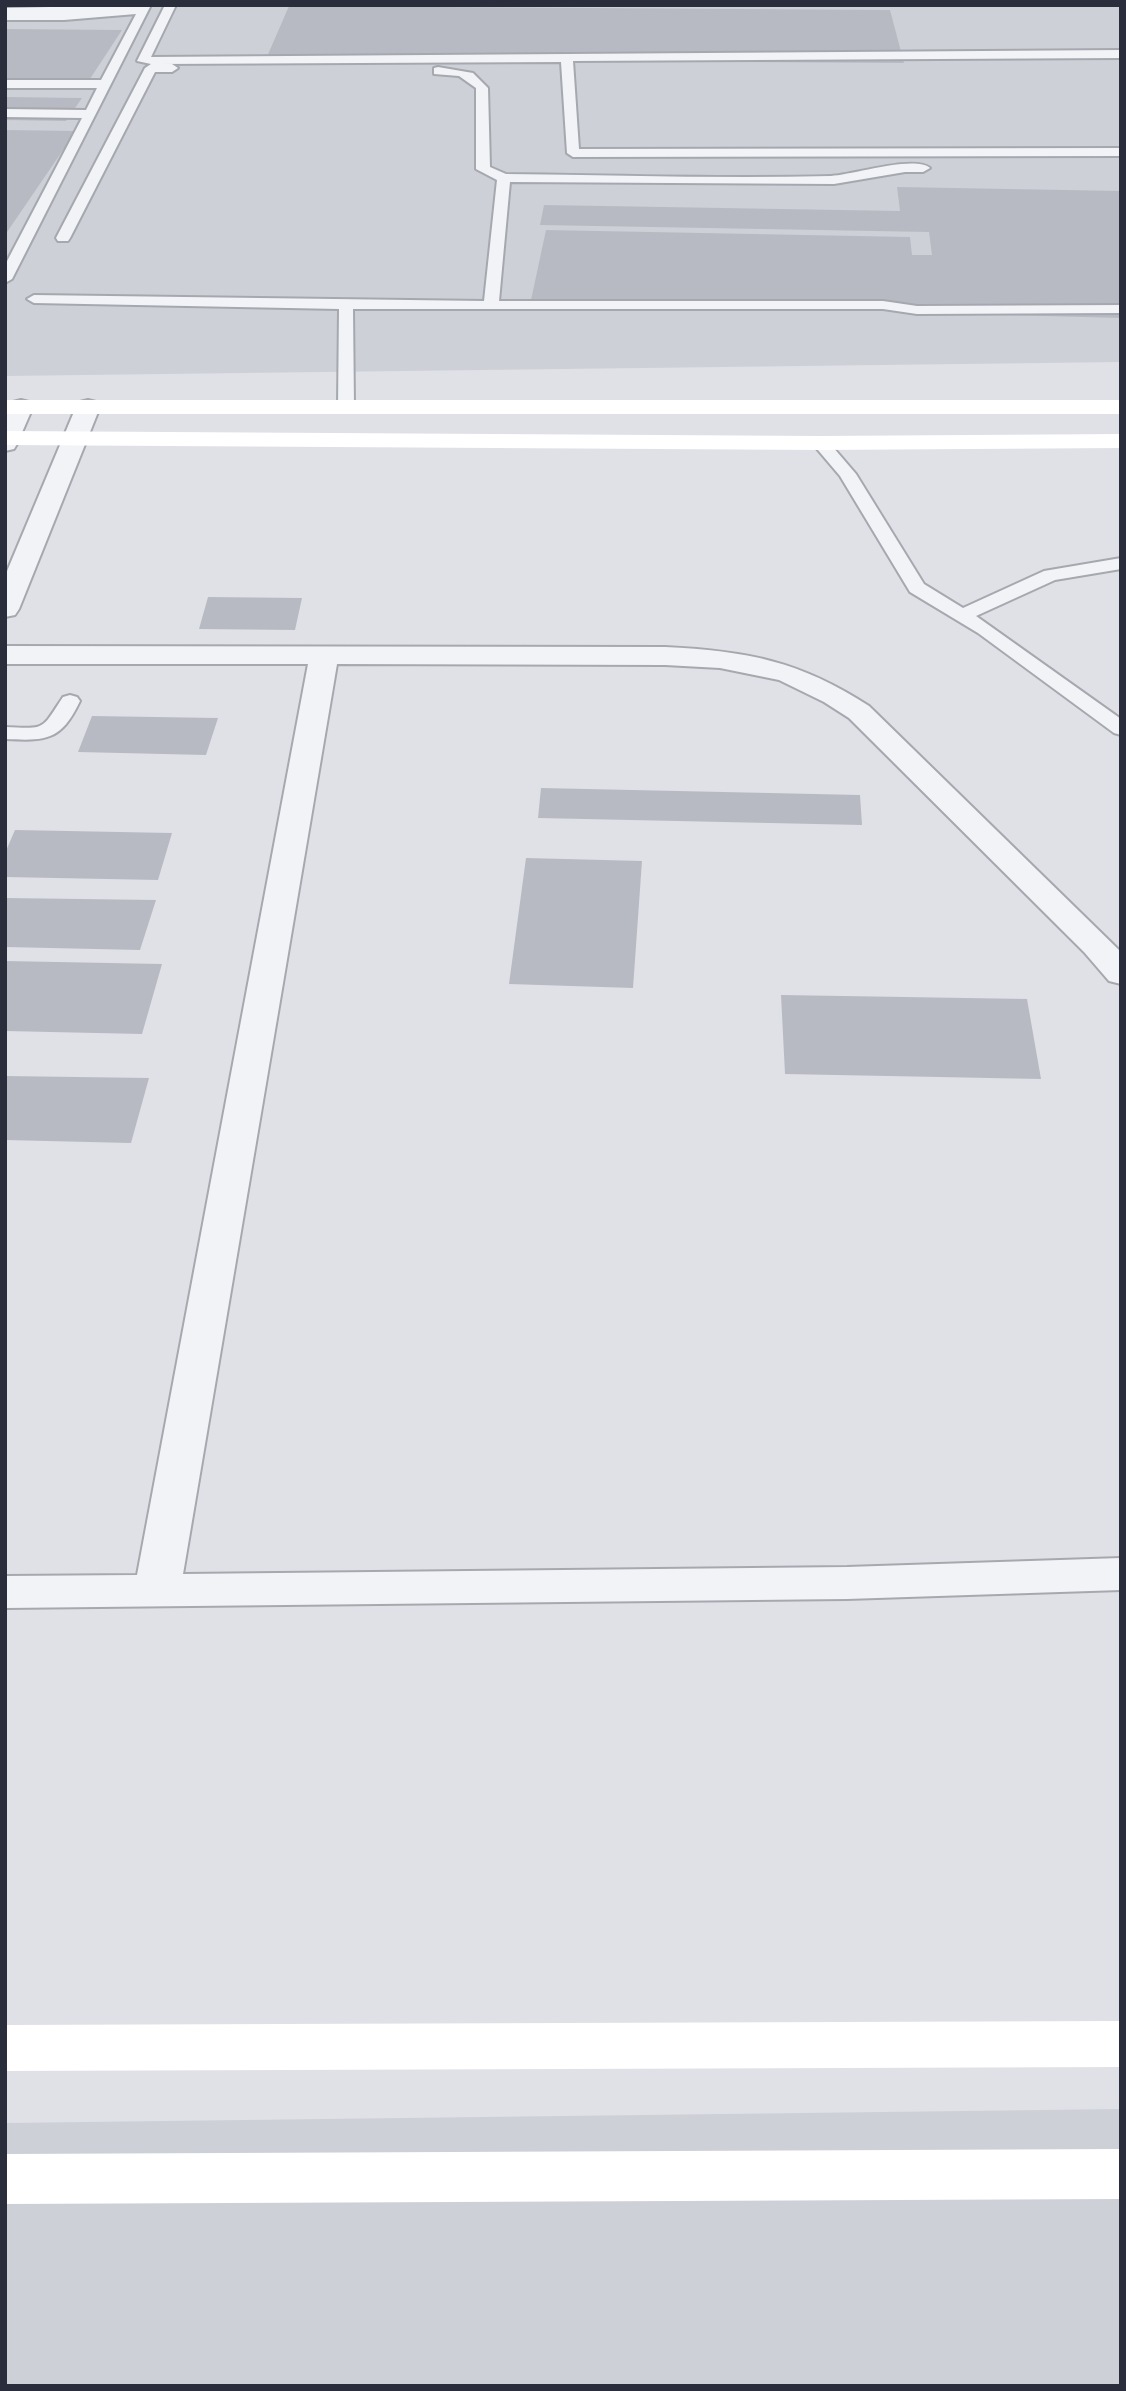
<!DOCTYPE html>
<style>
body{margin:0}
#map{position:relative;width:1126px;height:2391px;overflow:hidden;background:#e0e1e7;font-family:"Titillium Web",sans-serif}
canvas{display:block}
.frame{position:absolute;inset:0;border:7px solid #2a2e3c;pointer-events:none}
</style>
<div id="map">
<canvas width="1126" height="2391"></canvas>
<div class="frame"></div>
</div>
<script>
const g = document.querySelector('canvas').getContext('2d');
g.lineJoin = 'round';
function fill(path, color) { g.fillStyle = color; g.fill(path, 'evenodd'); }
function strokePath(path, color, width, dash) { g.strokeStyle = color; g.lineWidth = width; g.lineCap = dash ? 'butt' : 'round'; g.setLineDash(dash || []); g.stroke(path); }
fill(new Path2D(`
 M5 5H1121V362L5 376Z
 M1121 2109V2386H5V2123Z`), '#ced0d8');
fill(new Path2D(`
 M289 6 890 10 904 63 266 59Z
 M5 29 122 30 86 85 5 87Z
 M5 97 82 98 66 121 5 120Z
 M5 130 76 131 5 235Z
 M897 187 1121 191V318L967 314 939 308 531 300 546 230 910 237 912 255H932L929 232 540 225 544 205 900 211Z
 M208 597 302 598 295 630 199 629Z
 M92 716 218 718 206 755 78 752Z
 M541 788 860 795 862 825 538 818Z
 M15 830 172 833 158 880 5 877V853Z
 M526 858 642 861 633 988 509 984Z
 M5 898 156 900 140 950 5 947Z
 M5 961 162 964 142 1034 5 1031Z
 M781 995 1027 999 1041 1079 785 1074Z
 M5 1076 149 1078 131 1143 5 1140Z`), '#b8bac3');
const lane = new Path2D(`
 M140 5H151L12 279 5 283V265L82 118 5 117V109L86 110 97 88H5V80H101L136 14 64 20H5V8Z
 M165 5H176L151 57 1121 50V58L573 61 579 149 1121 148V156L573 157 567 153 561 62 159 64H172L178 68 172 72H155L70 238 68 241H58L56 238 145 68 151 64 137 61Z
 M438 67 473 73 488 88 490 167 506 174C614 175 723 179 831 176 853 175 914 155 930 168L923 172H905L834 184 510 182 499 301H883L917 306 1121 305V313L917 314 883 309H353L354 406 346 411 338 406 339 309 34 303 27 299 34 295 484 301 497 180 476 169V88L459 76 434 74V68Z
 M820 438 826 439 856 474 924 584 963 608 1044 571 1121 558V569L1055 580 976 616 1121 719V735L1114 733 978 633 910 592 840 476 812 443Z
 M70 695 77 697 80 701C61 741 46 741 5 739V727C47 729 41 730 63 697Z`);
const street = new Path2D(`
 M21 400 29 402 33 407 17 444 14 449 5 451V416L13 402Z
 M88 400 96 402 100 407 19 609 15 615 5 617V576L76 407 80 402Z
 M5 646 665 647C747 651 800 661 869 706L1121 952V984L1109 981 1084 952 849 718 824 702 779 680 720 668 665 665 337 664 183 1574 847 1567 1121 1558V1590L847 1599 5 1608V1576L137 1575 308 664H5Z`);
strokePath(lane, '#a6a8b0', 4);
strokePath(street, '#a6a8b0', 4);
fill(lane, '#f2f3f6');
fill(street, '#f2f3f6');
fill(new Path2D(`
 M5 400H1121V414H5Z
 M5 431 820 436 1121 434V448L820 450 5 445Z
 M1121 2021V2067L5 2071V2025Z
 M1121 2149V2199L5 2204V2154Z`), '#fff');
</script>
